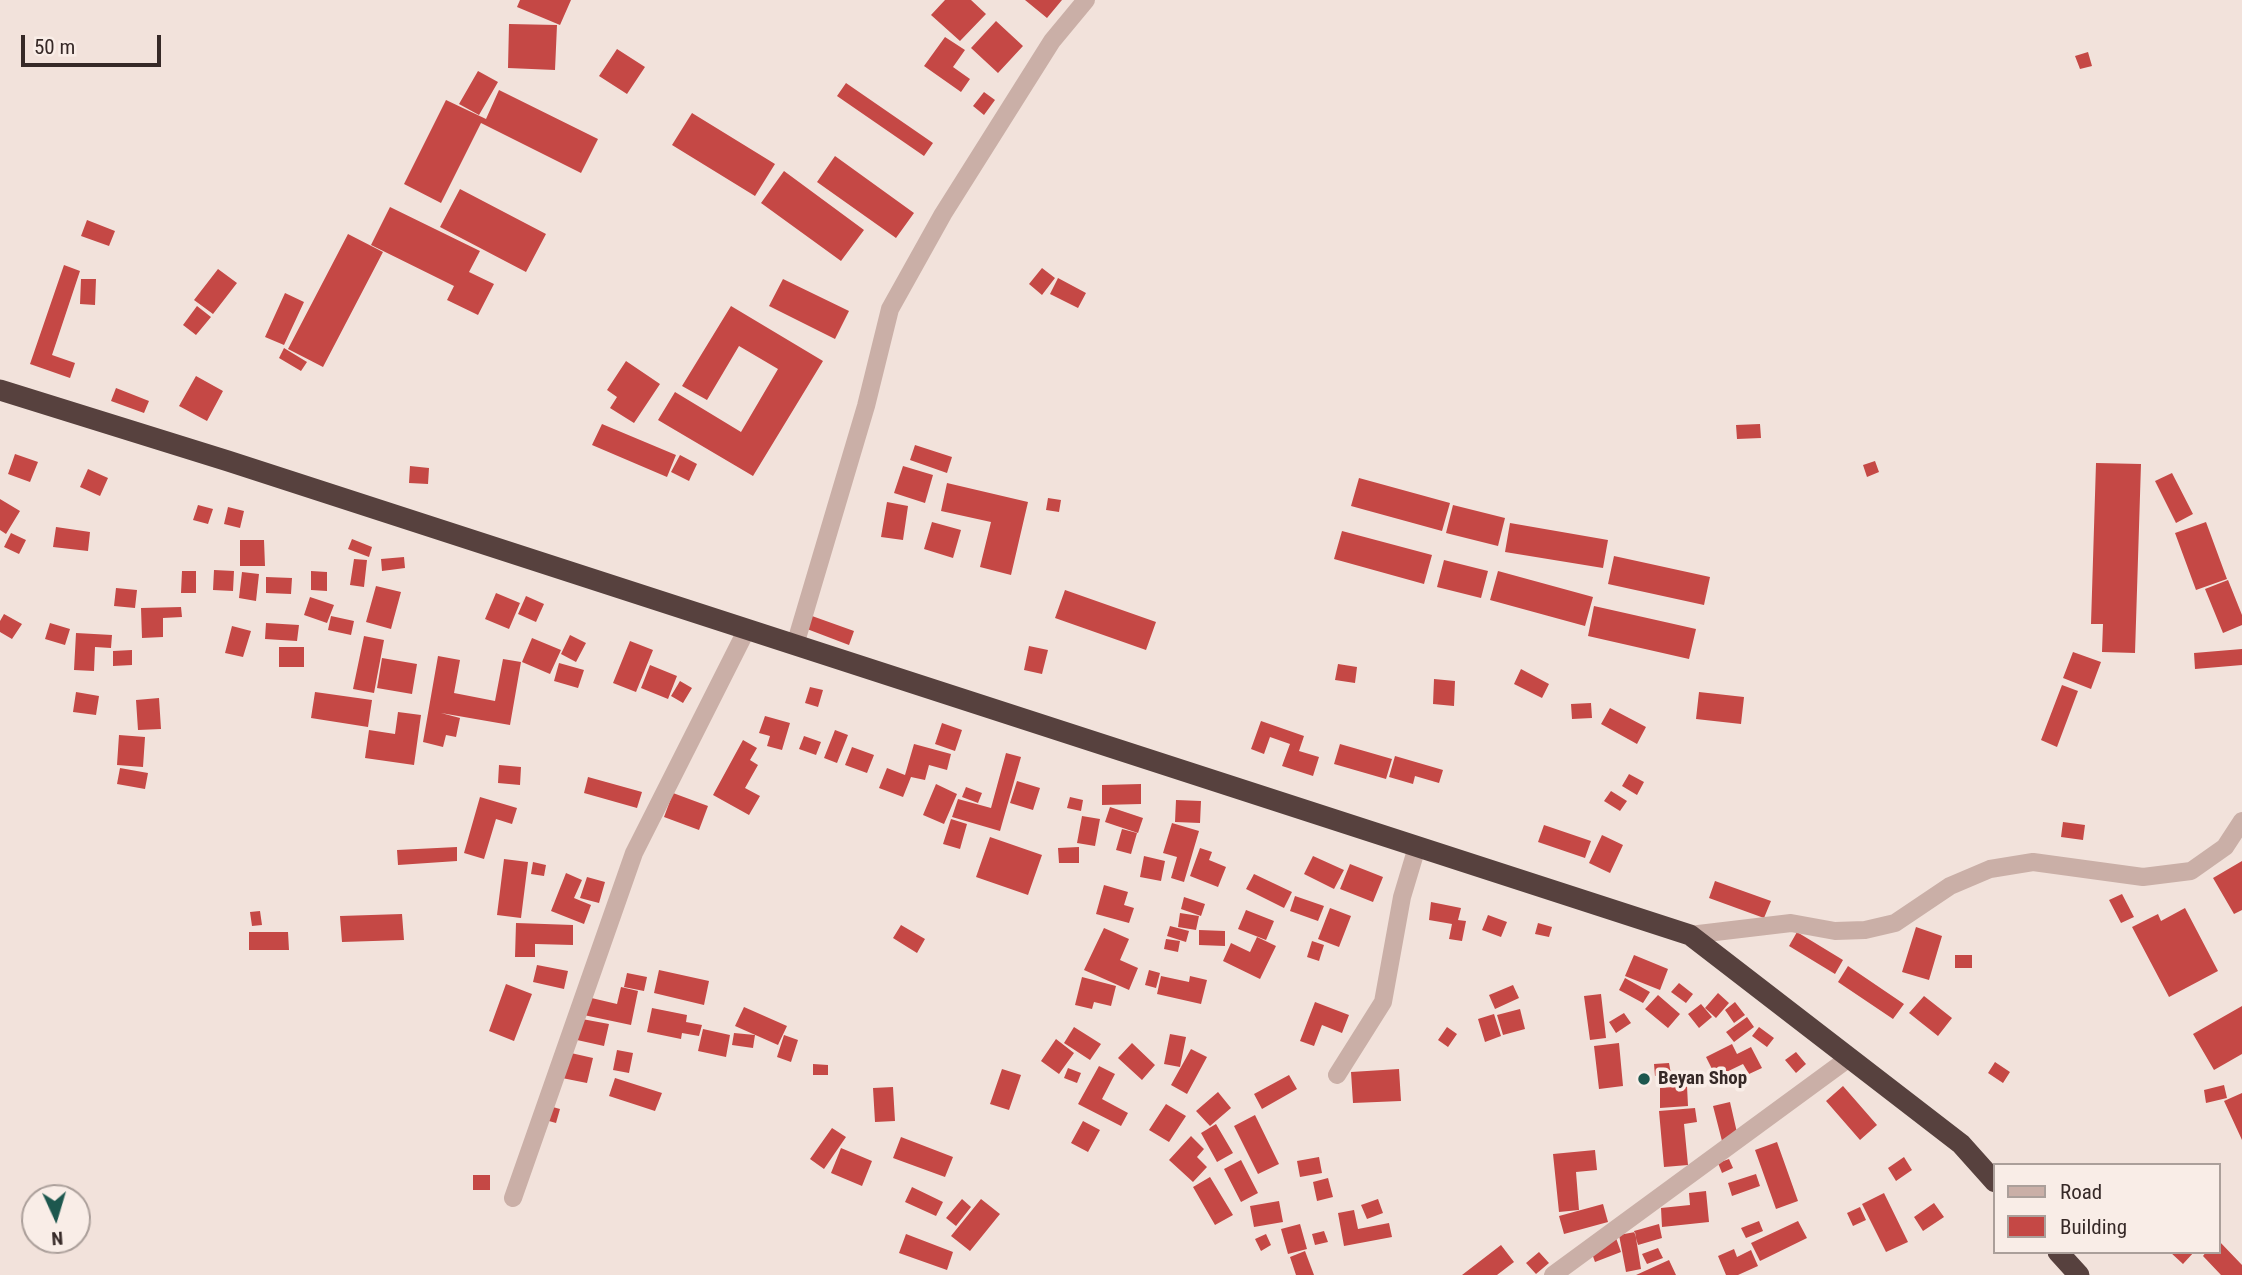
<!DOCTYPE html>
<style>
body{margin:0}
#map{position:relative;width:2242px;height:1275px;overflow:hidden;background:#f2e2db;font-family:"Roboto Condensed",sans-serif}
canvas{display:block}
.legend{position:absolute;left:1993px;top:1163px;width:228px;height:91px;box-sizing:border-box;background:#f9ede7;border:2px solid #ab9f9a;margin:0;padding:9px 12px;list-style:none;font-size:21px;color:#362927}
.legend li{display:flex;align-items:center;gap:14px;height:35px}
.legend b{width:35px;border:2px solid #ab9f9a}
.north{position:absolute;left:21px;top:1184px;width:70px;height:70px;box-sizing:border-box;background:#f9ede7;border:2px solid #ab9f9a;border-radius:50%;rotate:176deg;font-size:19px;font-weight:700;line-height:28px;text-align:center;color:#362927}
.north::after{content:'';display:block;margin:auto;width:24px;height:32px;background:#1d574e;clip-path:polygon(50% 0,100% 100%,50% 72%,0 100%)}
.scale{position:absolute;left:21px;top:35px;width:140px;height:32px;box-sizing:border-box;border:4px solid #362927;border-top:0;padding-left:9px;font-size:21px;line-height:24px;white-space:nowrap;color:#362927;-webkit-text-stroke:5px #f9ede7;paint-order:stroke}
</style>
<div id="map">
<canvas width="2242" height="1275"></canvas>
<ul class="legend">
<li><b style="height:9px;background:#caafa7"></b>Road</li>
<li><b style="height:19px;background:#c54845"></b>Building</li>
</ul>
<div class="north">N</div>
<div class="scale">50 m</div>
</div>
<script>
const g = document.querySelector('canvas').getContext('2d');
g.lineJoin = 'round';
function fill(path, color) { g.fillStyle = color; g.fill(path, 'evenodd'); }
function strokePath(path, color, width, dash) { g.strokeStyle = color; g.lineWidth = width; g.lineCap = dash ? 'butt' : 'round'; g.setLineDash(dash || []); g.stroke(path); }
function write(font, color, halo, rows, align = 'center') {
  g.font = font + ' "Roboto Condensed",sans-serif'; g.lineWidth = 7; g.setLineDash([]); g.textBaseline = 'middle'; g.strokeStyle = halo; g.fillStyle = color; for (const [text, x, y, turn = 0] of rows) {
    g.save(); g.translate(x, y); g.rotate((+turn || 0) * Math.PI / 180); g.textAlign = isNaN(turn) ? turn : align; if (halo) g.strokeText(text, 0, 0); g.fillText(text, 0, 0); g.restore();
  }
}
fill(new Path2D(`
 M520 0H571L560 25 517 7Z
 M945 0H971L986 14 960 41 931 15Z
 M1025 0H1062L1047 18Z
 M996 21 1023 46 998 73 971 48Z
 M509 24 557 25 555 70 508 68Z
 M945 37 965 50 953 67 970 79 961 92 924 66Z
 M617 49 645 67 627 94 599 76Z
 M2088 52 2092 66 2080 69 2075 56Z
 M478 71 498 82 479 115 459 104Z
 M846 83 933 143 924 156 837 96Z
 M499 90 598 139 581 173 481 123 441 203 404 184 446 100 486 119Z
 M984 92 995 100 984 115 973 106Z
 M692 113 775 164 755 196 672 145Z
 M835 156 914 213 896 238 817 182Z
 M784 171 864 230 841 261 761 203Z
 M460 189 546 234 526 272 440 227Z
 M390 207 480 251 469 272 494 284 478 315 447 300 454 286 371 245Z
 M87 220 115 231 109 246 81 236Z
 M348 234 383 252 323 367 288 349Z
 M64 265 80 271 52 355 75 363 70 378 30 364Z
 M1042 268 1055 278 1042 295 1029 284Z
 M218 269 237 283 213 314 194 300Z
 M1058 278 1086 293 1078 308 1050 294Z
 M81 279H96L95 305 80 304Z
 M783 279 849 311 835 339 769 306Z
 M285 293 304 302 284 345 265 337Z
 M197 306 211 317 196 335 183 325Z
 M731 306 823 361 753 476 658 420 675 392 741 432 778 369 739 346 707 400 682 386Z
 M284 348 307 362 301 371 279 358Z
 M626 361 660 384 634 423 610 408 617 397 607 390Z
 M196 376 223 391 207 421 179 406Z
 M116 388 149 401 144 413 111 401Z
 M602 424 676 455 667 477 592 445Z
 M1760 424 1761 438 1737 439 1736 425Z
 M915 445 952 457 947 473 910 460Z
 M15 454 38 462 30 482 8 474Z
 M680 455 697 464 689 481 671 472Z
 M1875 461 1879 472 1867 477 1863 465Z
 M2096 463 2141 464 2135 653 2102 652 2103 624H2091Z
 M410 466 429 468 428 484 409 483Z
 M903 466 933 475 925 503 894 493Z
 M88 469 108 478 100 496 80 487Z
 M2172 473 2193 514 2176 523 2155 481Z
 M1359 478 1450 503 1442 531 1351 506Z
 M947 483 1028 502 1011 575 980 567 991 522 941 511Z
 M1048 498 1061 500 1059 512 1046 510Z
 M0 499 20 511 6 534 0 530Z
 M887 502 908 506 903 540 881 537Z
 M198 505 213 509 208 524 193 520Z
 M1453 505 1505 518 1498 546 1446 533Z
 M228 507 244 511 240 528 224 524Z
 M932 522 961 530 953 558 924 549Z
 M2206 522 2227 579 2196 590 2175 533Z
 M1510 523 1608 540 1603 568 1505 552Z
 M56 527 90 532 88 551 53 547Z
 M1342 531 1432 555 1424 584 1334 559Z
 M11 533 26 540 19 554 4 547Z
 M352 539 372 547 369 557 348 549Z
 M240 540H264L265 566H240Z
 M1614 556 1710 577 1704 605 1608 584Z
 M404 557 405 568 382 571 381 559Z
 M354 559 367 560 364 587 350 585Z
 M1444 560 1488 571 1481 598 1437 587Z
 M214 570 234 571 233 591 213 590Z
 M182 571H196V593H181Z
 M311 571 327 572V591L311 590Z
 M1498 571 1593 597 1585 626 1490 600Z
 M242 572 259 574 256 601 239 598Z
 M266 577 292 578 291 594 266 593Z
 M2228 580 2242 615V625L2223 633 2205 589Z
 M376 586 401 592 391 629 366 622Z
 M116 588 137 590 135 608 114 606Z
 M1065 590 1156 622 1146 650 1055 618Z
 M496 593 520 603 509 629 485 619Z
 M526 596 544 604 536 622 518 614Z
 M310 597 334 605 327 623 304 615Z
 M1594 606 1696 629 1689 659 1588 636Z
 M181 607 182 617 163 618V637L142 638 141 608Z
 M4 614 22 624 12 639 0 632V621Z
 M331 616 354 621 351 635 328 630Z
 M812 616 854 631 849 645 807 629Z
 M50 623 70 629 65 645 45 639Z
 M266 623 299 625 297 641 265 639Z
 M232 626 251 631 243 657 225 653Z
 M76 633 112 635 111 648 95 647 94 671 74 670Z
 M570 635 586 643 576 662 561 654Z
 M364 636 384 640 374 693 353 689Z
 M532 638 561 650 550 674 522 662Z
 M630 641 653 650 636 692 613 683Z
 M1029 646 1048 650 1042 674 1024 670Z
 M279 647H304V667H279Z
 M2242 649V665L2195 669 2194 653Z
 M132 650V665L113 666V651Z
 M2073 652 2101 662 2091 689 2063 678Z
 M438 656 460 660 454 693 495 701 503 659 521 662 510 725 441 713 460 718 456 737 446 735 443 747 423 742Z
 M382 658 417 664 412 694 377 688Z
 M559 663 584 670 578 688 554 681Z
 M1338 664 1357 667 1355 683 1335 680Z
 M650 665 677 676 668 699 641 688Z
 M1521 669 1549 684 1542 698 1514 684Z
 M1434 679 1455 681 1454 706 1433 704Z
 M680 681 692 688 683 703 671 696Z
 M2062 685 2078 691 2057 747 2041 740Z
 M810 687 823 690 818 707 805 703Z
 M76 692 99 696 96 715 73 712Z
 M315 692 372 700 368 727 311 718Z
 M1699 692 1744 697 1741 724 1696 719Z
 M159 698 161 729 138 730 136 700Z
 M1591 703 1592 718 1572 719 1571 704Z
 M1610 708 1646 727 1637 744 1601 724Z
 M398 712 421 715 414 765 365 758 369 730 395 734Z
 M765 716 790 723 782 750 767 746 770 736 759 733Z
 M1261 721 1304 736 1299 751 1319 757 1313 776 1282 766 1290 744 1270 737 1264 754 1251 749Z
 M942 723 962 730 955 751 935 744Z
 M835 730 848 735 837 763 824 758Z
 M119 735 145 737 143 767 117 765Z
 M804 736 821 742 816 755 799 749Z
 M743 740 757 748 750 760 758 765 745 788 760 796 749 815 713 795Z
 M914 744 951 754 947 770 929 765 925 780 911 777 903 797 879 788 887 768 905 775Z
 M1340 744 1392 759 1386 779 1334 764Z
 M852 747 874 755 867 773 845 765Z
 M1006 753 1021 757 1000 831 952 817 958 799 991 808Z
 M1395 756 1443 770 1439 783 1415 776 1413 784 1389 777Z
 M499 765 521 767 520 785 498 783Z
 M120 768 148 773 145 789 117 784Z
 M1629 774 1644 782 1637 795 1622 786Z
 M588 777 642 792 637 808 584 793Z
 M1017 781 1040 788 1033 810 1010 803Z
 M936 784 957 794 944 824 923 815Z
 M1141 784V804L1102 805V785Z
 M966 787 982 793 978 803 962 797Z
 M1611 791 1627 801 1620 811 1604 801Z
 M673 793 708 806 699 830 664 817Z
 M480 797 517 808 512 824 496 819 484 859 464 853Z
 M1070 797 1083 800 1081 811 1067 808Z
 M1176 800 1201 801 1200 823 1175 822Z
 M1110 807 1143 818 1138 833 1105 822Z
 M1082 816 1100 819 1095 846 1077 843Z
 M951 819 967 824 960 849 943 844Z
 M2063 822 2085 825 2083 840 2061 837Z
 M1172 823 1199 831 1184 882 1171 878 1177 857 1163 853Z
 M1544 825 1591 841 1585 858 1538 842Z
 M1122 829 1137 833 1131 854 1116 850Z
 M1602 835 1623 845 1610 873 1589 863Z
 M990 837 1042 855 1028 895 976 877Z
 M457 847V861L398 865 397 850Z
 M1079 847V863H1059L1058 848Z
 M1200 848 1212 852 1209 860 1226 867 1218 887 1190 876Z
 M1144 856 1165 861 1161 881 1140 877Z
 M1313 856 1344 870 1334 889 1304 874Z
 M504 859 528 862 521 918 497 915Z
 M2242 861V910L2234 914 2213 878Z
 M533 862 546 865 544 876 531 874Z
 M1350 864 1383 877 1373 902 1340 889Z
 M566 873 582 880 574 898 591 905 584 924 551 911Z
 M1254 874 1292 892 1284 908 1246 889Z
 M587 877 605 882 599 903 580 898Z
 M1715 881 1771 901 1764 918 1709 898Z
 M1104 885 1128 892 1124 905 1134 908 1129 923 1096 914Z
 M2122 894 2134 917 2121 923 2109 900Z
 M1295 896 1324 906 1318 921 1290 911Z
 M1184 897 1205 904 1201 916 1181 909Z
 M1431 902 1461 908 1458 920 1466 921 1462 941 1449 939 1452 924 1429 920Z
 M1330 908 1351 916 1339 947 1318 939Z
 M2185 908 2218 971 2169 997 2132 927 2158 914 2161 921Z
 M1246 910 1274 921 1266 940 1238 929Z
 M260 911 262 925 252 926 250 912Z
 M1180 913 1199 916 1196 930 1178 927Z
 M402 914 404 940 342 942 340 916Z
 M1488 915 1507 922 1501 937 1482 930Z
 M516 923 573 925V945L535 944V957H515Z
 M1538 923 1552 927 1549 937 1535 934Z
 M901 925 925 939 917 953 893 938Z
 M1170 926 1189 931 1186 942 1167 936Z
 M1916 927 1942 936 1929 980 1902 972Z
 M1104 928 1129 939 1120 960 1138 968 1129 990 1084 970Z
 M1199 930 1225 931V946L1199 945Z
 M249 932H288L289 950H249Z
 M1797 932 1843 960 1835 974 1789 946Z
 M1257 937 1276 946 1260 979 1223 961 1231 943 1250 952Z
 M1166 939 1180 941 1178 952 1164 949Z
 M1312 941 1324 945 1319 961 1307 957Z
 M1634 955 1668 969 1660 990 1625 976Z
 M1955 955H1972V968H1955Z
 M537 965 568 971 564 989 533 982Z
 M1848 966 1904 1004 1893 1019 1838 982Z
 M659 970 709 981 704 1005 654 993Z
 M1149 970 1160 973 1156 988 1145 985Z
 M627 973 647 977 644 991 624 987Z
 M1161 976 1189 982 1190 976 1207 980 1201 1004 1157 994Z
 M1082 977 1116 986 1111 1006 1094 1002 1092 1009 1075 1005Z
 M1625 978 1650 992 1643 1003 1619 990Z
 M1679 983 1693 994 1686 1003 1671 992Z
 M506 984 532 994 514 1041 489 1031Z
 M1513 985 1519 998 1495 1009 1489 995Z
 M621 987 638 991 631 1025 579 1014 583 996 617 1004Z
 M1718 993 1729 1003 1716 1018 1705 1008Z
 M1601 994 1606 1038 1590 1040 1584 996Z
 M1658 995 1680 1014 1668 1028 1645 1009Z
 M1924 996 1952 1018 1938 1036 1909 1013Z
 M1315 1002 1349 1015 1342 1033 1322 1025 1314 1046 1300 1041Z
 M1735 1002 1745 1015 1734 1023 1725 1010Z
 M1701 1004 1712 1017 1699 1028 1688 1014Z
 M2242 1006V1054L2214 1070 2193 1034Z
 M744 1007 787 1026 778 1045 735 1026Z
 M652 1008 687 1015 686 1022 702 1025 699 1036 682 1033 681 1039 647 1032Z
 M1520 1009 1525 1029 1503 1035 1497 1015Z
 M1624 1013 1631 1023 1616 1033 1609 1022Z
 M1494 1014 1501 1036 1485 1042 1478 1019Z
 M1747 1017 1754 1027 1734 1042 1726 1032Z
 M582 1019 609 1024 604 1046 577 1040Z
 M1074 1027 1101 1044 1090 1060 1064 1043Z
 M1447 1027 1457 1034 1448 1047 1438 1040Z
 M1759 1027 1774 1038 1767 1047 1752 1036Z
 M703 1029 730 1035 726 1057 698 1051Z
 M734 1033 755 1035 753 1048 732 1045Z
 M1170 1034 1186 1037 1180 1067 1164 1064Z
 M784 1035 798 1040 791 1062 777 1057Z
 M1056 1039 1074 1053 1059 1074 1041 1061Z
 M1132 1043 1155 1065 1142 1080 1118 1058Z
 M1619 1043 1623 1086 1599 1089 1594 1046Z
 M1732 1044 1737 1054 1751 1047 1762 1068 1749 1074 1743 1064 1716 1077 1706 1057Z
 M1191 1049 1207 1057 1187 1094 1171 1085Z
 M617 1050 633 1053 629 1073 613 1070Z
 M562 1051 593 1058 587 1083 557 1077Z
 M1796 1052 1806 1064 1796 1073 1785 1060Z
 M1995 1062 2010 1072 2003 1083 1988 1073Z
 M1669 1063 1671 1074 1655 1076 1654 1064Z
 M813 1064 828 1065V1075H813Z
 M1099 1066 1115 1074 1102 1099 1128 1113 1121 1126 1078 1104Z
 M1068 1068 1081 1073 1077 1083 1064 1078Z
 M1002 1069 1021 1075 1009 1110 990 1104Z
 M1399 1069 1401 1101 1353 1103 1351 1072Z
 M1289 1075 1297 1089 1262 1109 1254 1094Z
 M615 1078 662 1093 655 1111 609 1096Z
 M2224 1085 2227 1098 2206 1103 2204 1090Z
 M1687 1086 1688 1106 1660 1108V1088Z
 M1843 1086 1877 1125 1860 1140 1826 1101Z
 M893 1087 895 1121 875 1122 873 1088Z
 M1218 1092 1231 1108 1210 1126 1196 1111Z
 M2242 1093V1140L2224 1101Z
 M1730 1102 1738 1137 1722 1141 1713 1106Z
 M542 1104 560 1109 556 1123 538 1118Z
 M1166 1104 1186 1116 1169 1142 1149 1130Z
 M1695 1108 1697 1122 1684 1124 1688 1165 1664 1167 1659 1111Z
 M1255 1115 1279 1164 1258 1174 1234 1126Z
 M1083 1121 1100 1130 1088 1152 1071 1143Z
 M1216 1124 1233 1153 1217 1162 1201 1133Z
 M832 1128 846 1137 824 1169 810 1159Z
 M1191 1136 1204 1149 1197 1157 1207 1167 1193 1182 1169 1160Z
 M901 1137 953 1157 945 1177 893 1158Z
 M1777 1142 1798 1201 1776 1209 1755 1150Z
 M841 1148 872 1161 862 1186 831 1173Z
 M1595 1150 1597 1170 1576 1172 1579 1210 1559 1212 1553 1154Z
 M1319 1157 1322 1173 1300 1177 1297 1161Z
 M1904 1157 1912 1170 1896 1181 1888 1168Z
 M1729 1159 1733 1168 1722 1173 1718 1163Z
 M1241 1160 1258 1193 1241 1202 1224 1169Z
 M1756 1174 1760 1186 1732 1196 1728 1183Z
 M473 1175H490V1190H473Z
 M1210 1177 1233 1215 1215 1225 1193 1187Z
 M1328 1178 1333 1197 1317 1201 1313 1182Z
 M912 1187 943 1202 936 1216 905 1202Z
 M1706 1191 1709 1222 1662 1227 1661 1208 1690 1205 1689 1193Z
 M1884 1193 1908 1242 1886 1252 1862 1204Z
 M962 1199 971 1207 956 1226 946 1218Z
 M981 1199 1000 1214 970 1251 951 1236Z
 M1378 1199 1383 1213 1367 1219 1361 1205Z
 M1279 1201 1283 1222 1254 1227 1250 1206Z
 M1934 1203 1944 1217 1923 1231 1914 1217Z
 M1603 1204 1608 1222 1564 1234 1559 1216Z
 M1860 1207 1866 1220 1853 1226 1847 1213Z
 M1354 1210 1358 1229 1389 1223 1392 1237 1344 1246 1338 1213Z
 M1759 1221 1763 1231 1746 1238 1741 1228Z
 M1798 1221 1807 1238 1760 1261 1751 1243Z
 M1300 1224 1307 1249 1288 1254 1281 1229Z
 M1659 1224 1662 1238 1638 1245 1634 1231Z
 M1324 1231 1328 1242 1315 1245 1312 1234Z
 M1635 1232 1641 1269 1626 1272 1619 1235Z
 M906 1234 953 1252 947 1270 899 1253Z
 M1266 1234 1271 1245 1261 1251 1255 1239Z
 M1616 1238 1621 1252 1595 1262 1590 1248Z
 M2219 1241 2242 1265V1275H2221L2203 1256 2206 1252H2219Z
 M1501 1245 1514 1262 1497 1275H1462Z
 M1658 1248 1663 1258 1647 1264 1642 1254Z
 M1734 1249 1737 1257 1751 1250 1758 1266 1738 1275H1726L1718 1256Z
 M1305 1251 1314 1275H1296L1290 1257Z
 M1539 1252 1549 1263 1536 1274 1526 1263Z
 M2170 1252H2194L2183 1264Z
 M1669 1260 1676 1275H1636Z`), '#c54845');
strokePath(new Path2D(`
 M795 645 866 406 890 309 943 214 1052 41 1086 0
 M1690 935 1791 923 1835 931 1865 930 1895 923 1950 886 1990 869 2033 862 2143 877 2191 871 2225 847 2242 821
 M1337 1075 1383 1002 1402 897 1417 847
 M513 1198 634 853 747 629
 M1553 1275 1849 1058`), '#caafa7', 18);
strokePath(new Path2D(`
 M0 390 228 461 1690 935 1961 1144 1995 1182
 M2058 1252 2079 1275`), '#57413e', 21);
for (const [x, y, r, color] of [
 [1644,1079,7,"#1d574e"]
]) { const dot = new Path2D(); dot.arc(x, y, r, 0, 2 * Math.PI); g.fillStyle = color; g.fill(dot); strokePath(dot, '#f9ede7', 2.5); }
write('bold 19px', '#362927', '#f9ede7', [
 ["Beyan Shop",1658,1079]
], 'left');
</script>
